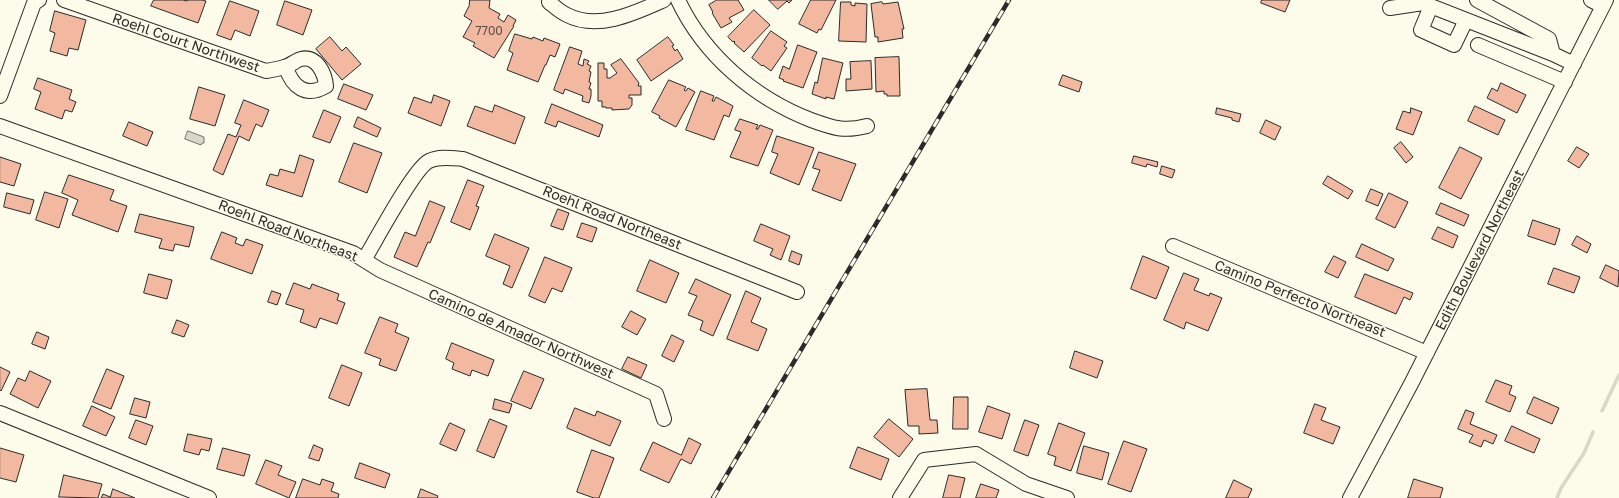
<!DOCTYPE html>
<style>
body{margin:0}
canvas{display:block;background:#fdfbea}
</style>
<canvas width="1619" height="498"></canvas>
<script>
const g = document.querySelector('canvas').getContext('2d');
g.lineJoin = 'round';
function fill(path, color) { g.fillStyle = color; g.fill(path, 'evenodd'); }
function strokePath(path, color, width, dash) { g.strokeStyle = color; g.lineWidth = width; g.lineCap = dash ? 'butt' : 'round'; g.setLineDash(dash || []); g.stroke(path); }
function write(font, color, halo, rows, align = 'center') {
  g.font = font + ' "Golos Text",sans-serif'; g.lineWidth = 3; g.setLineDash([]); g.textBaseline = 'middle'; g.strokeStyle = halo; g.fillStyle = color; for (const [text, x, y, turn = 0] of rows) {
    g.save(); g.translate(x, y); g.rotate((+turn || 0) * Math.PI / 180); g.textAlign = isNaN(turn) ? turn : align; if (halo) g.strokeText(text, 0, 0); g.fillText(text, 0, 0); g.restore();
  }
}
const water = new Path2D(`
 M188 131 204 137V143H202L201 145 185 139Z`);
fill(water, '#d8d7c9');
strokePath(water, '#74746e', 1);
strokePath(new Path2D(`
 M1602 411 1619 375
 M1557 498 1561 488 1584 453 1593 432`), '#d8d7c9', 3.5);
const building = new Path2D(`
 M154 0H183L187 1V0H202L206 1 198 23 151 6Z
 M470 0H490L489 8 500 14 498 18 504 22 508 15 516 20 513 26H514L494 58 473 46 475 43 463 37 472 21 464 16 469 6Z
 M717 0H738L744 10 729 18 732 22 721 28 712 13 713 12 709 5Z
 M769 0H792L789 3 787 1 778 9Z
 M811 0H836L821 30 819 29 817 33 799 24Z
 M1262 0H1290L1285 12 1261 3Z
 M230 1 259 11 250 36 235 30 231 40 217 35Z
 M285 1 312 10 303 35 277 25Z
 M841 2H851V5L855 6V3L867 4 866 42 839 41Z
 M882 2 883 4 898 2 904 29H902L903 38 878 42V37H875L871 4Z
 M754 10 770 25 744 52 734 43 735 42 734 41 733 42 728 37Z
 M55 11 86 20 78 50 69 48 67 56 50 51 55 33 50 31Z
 M771 31 787 42 784 46 787 48 771 71 763 65 762 66 752 58Z
 M515 34 532 39 533 37 543 41 544 38 560 44 555 57 550 55 546 65H545L538 82 507 70 513 53 509 51Z
 M330 37 342 51 346 47 361 64 342 80 316 49Z
 M668 37 674 45 672 46 675 51 677 49 683 59 651 81 637 60Z
 M798 45 817 52 803 88 783 81 784 80 779 78 783 66 789 69Z
 M570 47 582 51 578 64 583 66 584 59 589 61 587 64 591 66 589 71 591 72 589 82 591 83 589 89H591V96L589 103 582 101 583 96 565 89 563 94 554 90Z
 M899 57 900 96H887V94H884V91L876 92 875 58Z
 M823 58 843 63 834 99 826 97V99L812 94 815 82 817 83Z
 M621 59 639 83 638 86H641V95H629V98H632V105L629 109 612 110V108H606V107H602V101H598V63H604V69H607V78H610L617 73 611 65Z
 M871 61 872 89 846 91V79H851L850 62Z
 M1063 75 1082 82 1079 92 1059 85Z
 M38 78 72 90 69 99 76 102 72 112 65 110 62 119 35 109 41 92 34 89Z
 M669 80 686 87 684 90 686 91 688 88 695 92 676 127 659 118 660 116 652 112Z
 M1501 83 1526 95 1517 113 1487 98 1492 88 1497 91Z
 M344 84 373 95 366 110 338 99Z
 M199 87 225 95 215 126 190 119Z
 M701 91 714 96 712 101H714L716 97 733 106 729 117 724 115 714 140 686 130Z
 M434 95 450 101 441 126 408 113 414 97 431 103Z
 M244 100 269 110 262 127 256 124 249 141 239 136 223 175 213 170 228 134 236 137 241 125 235 123Z
 M552 104 603 125 599 137 558 121 556 127 545 123Z
 M495 105 525 117 515 144 467 126 475 106 492 112Z
 M1475 106 1505 120 1498 135 1468 121Z
 M1217 108 1241 114 1239 122 1232 120V118L1216 114Z
 M1411 108 1422 112 1413 135 1396 129 1403 111 1410 113Z
 M324 110 341 117 330 143 313 137Z
 M358 117 381 128 377 137 354 127Z
 M740 119 758 125 756 129H758L760 125 773 130 758 166 730 157 741 132 735 130Z
 M1266 120 1281 127 1275 140 1260 133Z
 M129 122 153 132 147 146 123 136Z
 M777 136 814 148 799 185 770 173 778 154 772 152Z
 M1401 142 1413 157 1406 163 1394 148Z
 M354 143 382 153 367 193 339 182Z
 M1460 147 1482 158 1461 199 1439 188Z
 M1577 147 1589 154 1579 168 1568 161Z
 M819 152 856 164 841 201 812 190 820 170 813 168Z
 M300 155 314 160 302 197 266 185 270 174 278 176 280 169 294 173Z
 M1134 156 1158 162 1157 167 1147 164 1146 167 1132 163Z
 M0 157 21 164 14 186 0 182Z
 M1162 166 1175 170 1172 178 1160 174Z
 M69 175 114 190 110 200 127 206 118 232 72 215 78 200 62 193Z
 M1328 176 1353 191 1348 199 1323 184Z
 M468 180 484 186 476 206 479 207 470 230 451 222Z
 M1371 189 1383 194 1378 206 1366 201Z
 M45 192 68 199 59 228 36 220Z
 M7 193 34 200 30 214 4 207Z
 M1389 193 1408 202 1395 228 1376 219Z
 M430 201 445 207 430 243 428 242 417 267 394 257 405 232 415 236Z
 M1441 203 1469 215 1464 226 1436 214Z
 M558 209 569 213 563 230 551 226Z
 M140 214 194 227 189 247 175 244 173 251 159 248 162 239 135 232Z
 M1533 220 1560 229 1555 245 1528 236Z
 M582 223 597 228 592 242 577 237Z
 M761 224 790 236 781 260 770 255 773 249 754 241Z
 M1438 227 1458 236 1453 248 1432 239Z
 M222 232 237 238 235 243 243 246 246 239 263 245 252 274 211 259Z
 M495 234 529 248 512 288 503 284 510 266 486 256Z
 M1577 236 1591 244 1587 253 1572 245Z
 M1362 244 1394 259 1388 271 1356 257Z
 M792 251 802 255 799 265 789 261Z
 M1143 256 1169 267 1156 299 1131 289Z
 M1334 256 1346 262 1338 278 1325 272Z
 M545 257 572 268 562 292 552 288 545 303 529 296Z
 M650 260 679 273 666 303 637 291Z
 M1606 265 1619 271 1618 287 1600 278Z
 M1554 268 1580 277 1574 293 1548 284Z
 M1184 273 1199 279 1194 290 1209 296 1210 293 1222 298 1208 331 1186 322 1184 329 1164 320Z
 M149 274 172 280 167 299 144 293Z
 M1365 274 1413 293 1410 300 1404 297 1396 314 1355 297Z
 M696 279 731 295 713 336 700 330 703 321 688 315 697 296 689 293Z
 M294 283 310 289 312 284 339 294 337 300 345 303 337 324 320 318 316 328 300 322 304 310 286 304Z
 M272 291 281 294 277 305 268 302Z
 M746 291 761 298 751 322 767 329 758 351 727 339Z
 M631 311 646 319 637 335 622 327Z
 M380 317 398 324 395 332 409 338 396 371 379 365 381 359 365 353Z
 M177 320 189 325 184 337 172 333Z
 M37 332 49 337 45 349 32 344Z
 M672 335 684 341 674 362 662 356Z
 M452 343 494 360 488 376 472 370 470 376 452 369 454 363 446 359Z
 M1075 351 1103 361 1097 378 1070 368Z
 M628 357 647 365 641 378 622 369Z
 M342 365 362 373 349 406 329 398Z
 M0 367 10 372 1 391 0 390Z
 M107 369 124 376 111 409 93 402Z
 M30 371 51 381 38 408 10 394 18 378 25 381Z
 M524 371 544 379 531 409 511 401Z
 M1496 380 1512 386 1509 394 1516 397 1510 412 1486 402Z
 M927 389 930 420H937L938 433 919 434V426H908L905 390Z
 M954 397H968V429H953Z
 M1534 397 1559 408 1552 424 1527 413Z
 M135 398 150 402 146 418 130 414Z
 M495 399 512 404 509 413 493 409Z
 M1315 404 1326 408 1321 420 1340 427 1333 444 1304 433Z
 M92 406 115 417 106 436 83 426Z
 M988 406 1010 414 1002 439 979 432Z
 M575 408 595 416 597 411 621 421 610 446 567 428Z
 M1466 410 1474 413 1470 424 1497 435 1493 444 1484 440 1481 447 1469 442 1473 435 1458 429Z
 M490 419 507 426 494 458 477 451Z
 M889 419 913 439 899 457 874 437Z
 M136 420 153 426 146 445 129 438Z
 M1025 420 1039 425 1028 456 1014 451Z
 M450 423 465 430 456 451 440 444Z
 M1059 423 1085 433 1071 471 1054 465 1056 457 1048 454Z
 M1512 426 1540 439 1534 453 1505 441Z
 M188 434 212 439 209 451 201 449 199 455 184 451Z
 M689 438 701 444 691 464 681 459 669 483 640 470 653 442 681 455Z
 M1124 441 1147 449 1131 492 1108 484Z
 M314 445 323 449 319 461 309 458Z
 M1084 446 1109 453 1102 480 1077 473Z
 M858 447 889 459 881 480 850 468Z
 M0 448 24 455 16 482 0 478Z
 M223 448 250 455 244 476 217 469Z
 M592 450 614 458 599 498H594L577 492Z
 M266 460 282 466 278 475 296 482 289 498 256 484Z
 M360 463 390 474 385 488 355 478Z
 M64 475 102 484 98 498 59 497Z
 M949 475 965 478 960 498H943Z
 M303 479 320 485 322 479 334 483 331 491 339 494 338 498H296Z
 M1414 479 1443 488 1440 498H1408Z
 M1234 480 1252 489 1248 498H1226Z
 M981 484 999 490 996 498H976Z
 M113 489 135 498H101L103 494 110 497Z
 M421 489 438 496 437 498H418Z`);
fill(building, '#f2b8a0');
strokePath(building, '#2b2b2b', 1);
const minor = new Path2D(`
 M64 0 266 71C272 70 278 69 284 67 290 66 296 60 301 59 317 55 325 74 326 86 306 98 292 87 286 67
 M678 0C704 55 754 98 811 120 833 128 844 132 867 126
 M1477 0 1549 39 1553 54
 M1591 0 1603 6
 M549 2C555 7 560 12 567 15 598 31 635 13 664 0
 M1431 6 1421 30 1454 45 1466 20
 M1390 8 1423 3 1553 54 1574 64
 M1478 45 1565 82
 M0 96 34 3 39 0
 M0 126 353 253 364 260C375 242 414 168 429 161 439 156 452 158 463 159L797 292
 M1173 246 1427 353
 M364 260 380 270 656 394 664 419
 M0 413 209 498
 M900 498 924 460 976 454 1026 484 1067 498
 M1350 498 1411 384 1606 0`);
strokePath(minor, '#2b2b2b', 16);
strokePath(minor, '#fdfbea', 14);
const rail = new Path2D(`
 M713 498 1009 0`);
strokePath(rail, '#2b2b2b', 4.5);
strokePath(rail, '#fdfbea', 3, [9]);
write('12px', '#5d4e48', null, [
 ["7700",489,31]
]);
write('14px', '#2b2b2b', '#fdfbea', [
 ["Roehl Court Northwest",186,43,19],
 ["Roehl Road Northeast",612,218,22],
 ["Roehl Road Northeast",288,231,21],
 ["Edith Boulevard Northeast",1480,250,-63],
 ["Camino Perfecto Northeast",1300,299,22],
 ["Camino de Amador Northwest",521,334,24]
]);
</script>
